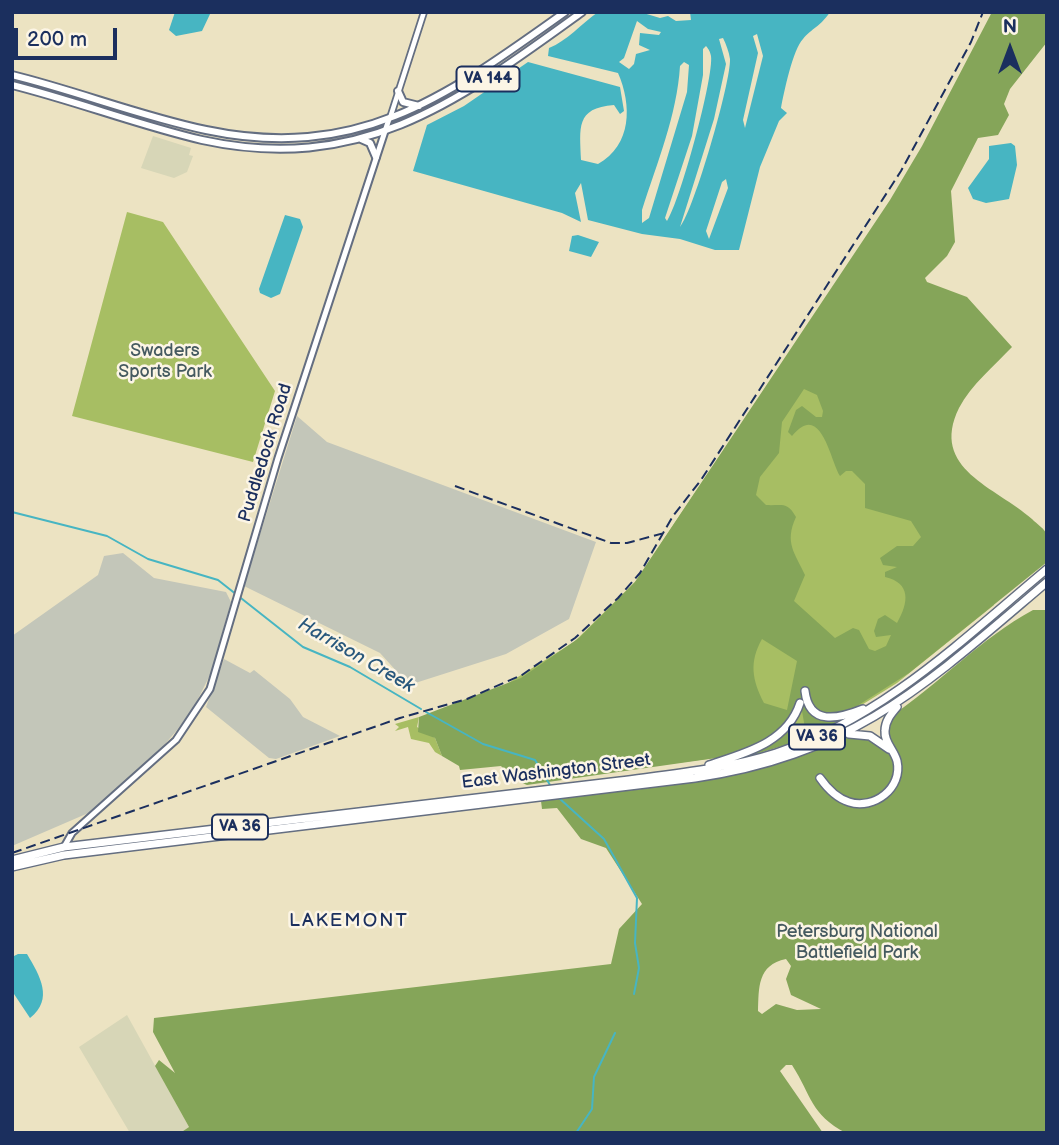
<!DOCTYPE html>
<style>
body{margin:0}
#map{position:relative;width:1059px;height:1145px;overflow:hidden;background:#ece3c2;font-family:"Balsamiq Sans",sans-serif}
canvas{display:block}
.frame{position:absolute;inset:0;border:14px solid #1b2f5e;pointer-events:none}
.north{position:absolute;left:975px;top:14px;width:70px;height:70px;-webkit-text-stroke:5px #fcf5e5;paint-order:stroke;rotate:0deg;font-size:19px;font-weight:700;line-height:28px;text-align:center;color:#1b2f5e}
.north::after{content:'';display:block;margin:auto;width:24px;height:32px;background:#1b2f5e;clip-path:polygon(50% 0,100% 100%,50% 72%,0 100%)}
.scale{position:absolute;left:14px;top:28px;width:103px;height:32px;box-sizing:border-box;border:4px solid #1b2f5e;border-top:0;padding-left:9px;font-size:21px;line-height:24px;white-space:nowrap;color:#1b2f5e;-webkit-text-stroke:5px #fcf5e5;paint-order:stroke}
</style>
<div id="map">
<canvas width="1059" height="1145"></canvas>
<div class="frame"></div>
<div class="north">N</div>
<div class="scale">200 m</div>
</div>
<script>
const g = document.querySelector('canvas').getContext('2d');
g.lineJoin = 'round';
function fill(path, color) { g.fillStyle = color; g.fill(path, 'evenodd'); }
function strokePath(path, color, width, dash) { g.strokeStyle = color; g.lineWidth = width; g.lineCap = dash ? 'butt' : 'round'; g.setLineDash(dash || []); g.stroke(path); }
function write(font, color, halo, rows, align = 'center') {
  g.font = font + ' "Balsamiq Sans",sans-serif'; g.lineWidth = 5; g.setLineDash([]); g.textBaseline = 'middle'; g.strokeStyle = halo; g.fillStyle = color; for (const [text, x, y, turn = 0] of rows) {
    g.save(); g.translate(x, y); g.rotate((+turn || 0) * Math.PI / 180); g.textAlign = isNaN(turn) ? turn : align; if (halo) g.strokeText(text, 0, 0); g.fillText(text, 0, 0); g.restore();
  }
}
fill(new Path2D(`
 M153 136 191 148 189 155 193 156 187 172 174 178 141 168Z
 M127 1015 189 1127 180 1133H130L79 1047Z`), '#d7d6b7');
fill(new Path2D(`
 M297 416 327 442 596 542 569 619 506 654 409 685 380 653 244 586Z
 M123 553 154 578 226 592 231 602 211 673 195 705 177 730 159 751 93 811 12 846V636L98 575 104 556Z
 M224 659 250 673 254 670 290 699 303 717 340 736 276 759 269 758 206 707Z`), '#c3c6b9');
fill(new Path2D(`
 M127 212 163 222 275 391 253 462 72 416Z
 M825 299 994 605 897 683 852 711 731 756 535 781 497 690 574 642 635 582Z
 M419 717 417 727 435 738 442 756 435 752 429 743 411 739 408 727 395 731 399 727 395 724Z`), '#a7be63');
fill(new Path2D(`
 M992 12H1047V42L1010 89 1004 104 1009 115 998 135 978 138 951 191 955 242 947 256 925 278 927 282 967 297 1012 347C995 365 971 385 959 408 929 469 996 487 1032 519 1037 524 1045 529 1047 535 1049 543 1047 554 1047 562L909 673 835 720 836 724 795 742 737 760 730 756 527 785 513 779 501 766 460 770 459 766 442 756 435 738 418 732 419 717 521 678 579 638 635 582 890 200 922 146ZM804 389 817 395 823 411 822 417H816L802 406 796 410 788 432 792 436C821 400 830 460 840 476L846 471H852L865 484V508L911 521 921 537 913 546H897L880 558 883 565 897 567 885 572V577C911 583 909 602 897 623L885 615 878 619 874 631 876 637 891 635 886 646 875 651 869 649 859 630 853 628 835 638 794 601 805 575C795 553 784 543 796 517 787 501 782 506 766 505L756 495 760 477 779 453 782 422ZM762 639 797 661 787 710 764 703C752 680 749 662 762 639ZM800 700 805 728 783 727Z
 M1033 610H1047V1133H846C810 1114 812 1096 792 1065H786L780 1071 823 1133H180L189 1127 155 1066 159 1060 175 1073 153 1032 154 1018 611 964 619 929 642 904 606 848 581 839 557 808 542 809 541 801C650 787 753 782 853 733L887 749 890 717C939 684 981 638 1033 610ZM786 959 791 966 786 979 791 995 821 1009 797 1010 776 1004 762 1014 758 1011C759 988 757 965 786 959Z`), '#85a559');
fill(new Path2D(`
 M175 12H211L202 31 176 36 169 30Z
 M598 12H640L660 18 668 16 676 21 691 20 690 12H830C820 27 812 28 803 39 793 49 784 92 781 108L787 113 779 121 760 167 739 250H715L680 239 642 234 588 220 581 183 575 193 581 222 562 213 413 171 427 125 464 106 528 62 620 87 624 111 620 114 614 105C575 108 580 128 581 160L598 164C632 145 632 105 618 73L548 56 549 48C567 41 581 24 598 12ZM637 21 648 29 661 32 659 35 640 33 639 45 650 50 636 54 634 64 629 69 619 62 624 58ZM757 34 763 56 745 128 743 120 758 53 753 36ZM723 38C726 44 729 52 730 59 731 82 694 210 680 227L714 119 726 64 719 39ZM706 46C709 50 710 51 711 56 714 77 680 202 667 221L665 218 692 136 703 75V49ZM684 62 689 65 687 92 649 218 642 223V210C657 163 677 115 680 66ZM726 179 728 188 709 239 706 231 722 182Z
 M1011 143 1015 146 1017 165 1009 199 986 203 973 199 968 188 989 159V146Z
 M285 215 300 219 303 227 280 294 271 298 260 293 259 289Z
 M578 235 599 242 591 257 569 251 572 236Z
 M18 954H27C40 976 54 999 30 1018L12 991V957Z`), '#47b5c2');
strokePath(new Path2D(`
 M12 512 107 536 148 559 218 580 303 647 350 667 421 709
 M426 712 483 744 535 760 550 785
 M559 798 604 839 637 898 635 943 639 968 634 994
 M576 1133 592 1109 594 1077 615 1033`), '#47b5c2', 2);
const tertiary = new Path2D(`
 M390 118 424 12`);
const secondary = new Path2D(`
 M64 847 72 833 176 740 210 689 278 458 389 119`);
const primary = new Path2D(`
 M12 75C77 91 140 116 206 130 359 162 447 96 565 12
 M12 85C76 101 138 125 202 140 363 175 460 100 582 12
 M398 91 403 102 419 106
 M361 139 370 143 376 157`);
const trunk = new Path2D(`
 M805 691C809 726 838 719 863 709
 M849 734 870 736 889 749
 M709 765C745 753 787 743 800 703
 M820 778C827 788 836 798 849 802 874 810 903 788 897 761 894 750 884 742 885 731 885 721 891 714 897 707
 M12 860 64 847 620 781C672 774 726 769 776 753 883 718 963 639 1047 569
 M12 867 64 855 695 778C854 755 929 682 1047 582`);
strokePath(tertiary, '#646e81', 8);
strokePath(secondary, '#646e81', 9);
strokePath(primary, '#646e81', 10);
strokePath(trunk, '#646e81', 10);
strokePath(tertiary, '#fff', 4.5);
strokePath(secondary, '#fff', 5);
strokePath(primary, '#fff', 6);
strokePath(trunk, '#fff', 7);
strokePath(new Path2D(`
 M455 486 611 543H627L664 533
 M12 853 400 718 467 699 522 675 575 638 618 598 640 573 673 516 701 480 901 171 971 42 983 12`), '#1b2f5e', 2, [10, 5]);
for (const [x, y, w] of [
 [488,79,63],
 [817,737,56],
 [240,827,56]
]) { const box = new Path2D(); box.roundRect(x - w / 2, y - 12.5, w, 25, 5); g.fillStyle = '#fcf5e5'; g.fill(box); strokePath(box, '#1b2f5e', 2); }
write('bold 16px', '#1b2f5e', null, [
 ["VA 144",488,79],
 ["VA 36",817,737],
 ["VA 36",240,827]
]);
write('18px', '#455a60', '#fcf5e5', [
 ["Swaders",165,351],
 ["Sports Park",165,372],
 ["Petersburg National",857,932],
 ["Battlefield Park",857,953]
]);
write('18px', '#1b2f5e', '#fcf5e5', [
 ["Puddledock Road",266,453,-73],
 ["East Washington Street",556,772,-7]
]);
write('italic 19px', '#28577c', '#fcf5e5', [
 ["Harrison Creek",356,656,30]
]);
g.letterSpacing = '2px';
write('19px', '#1b2f5e', '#fcf5e5', [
 ["LAKEMONT",349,921]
]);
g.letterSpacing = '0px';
</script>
